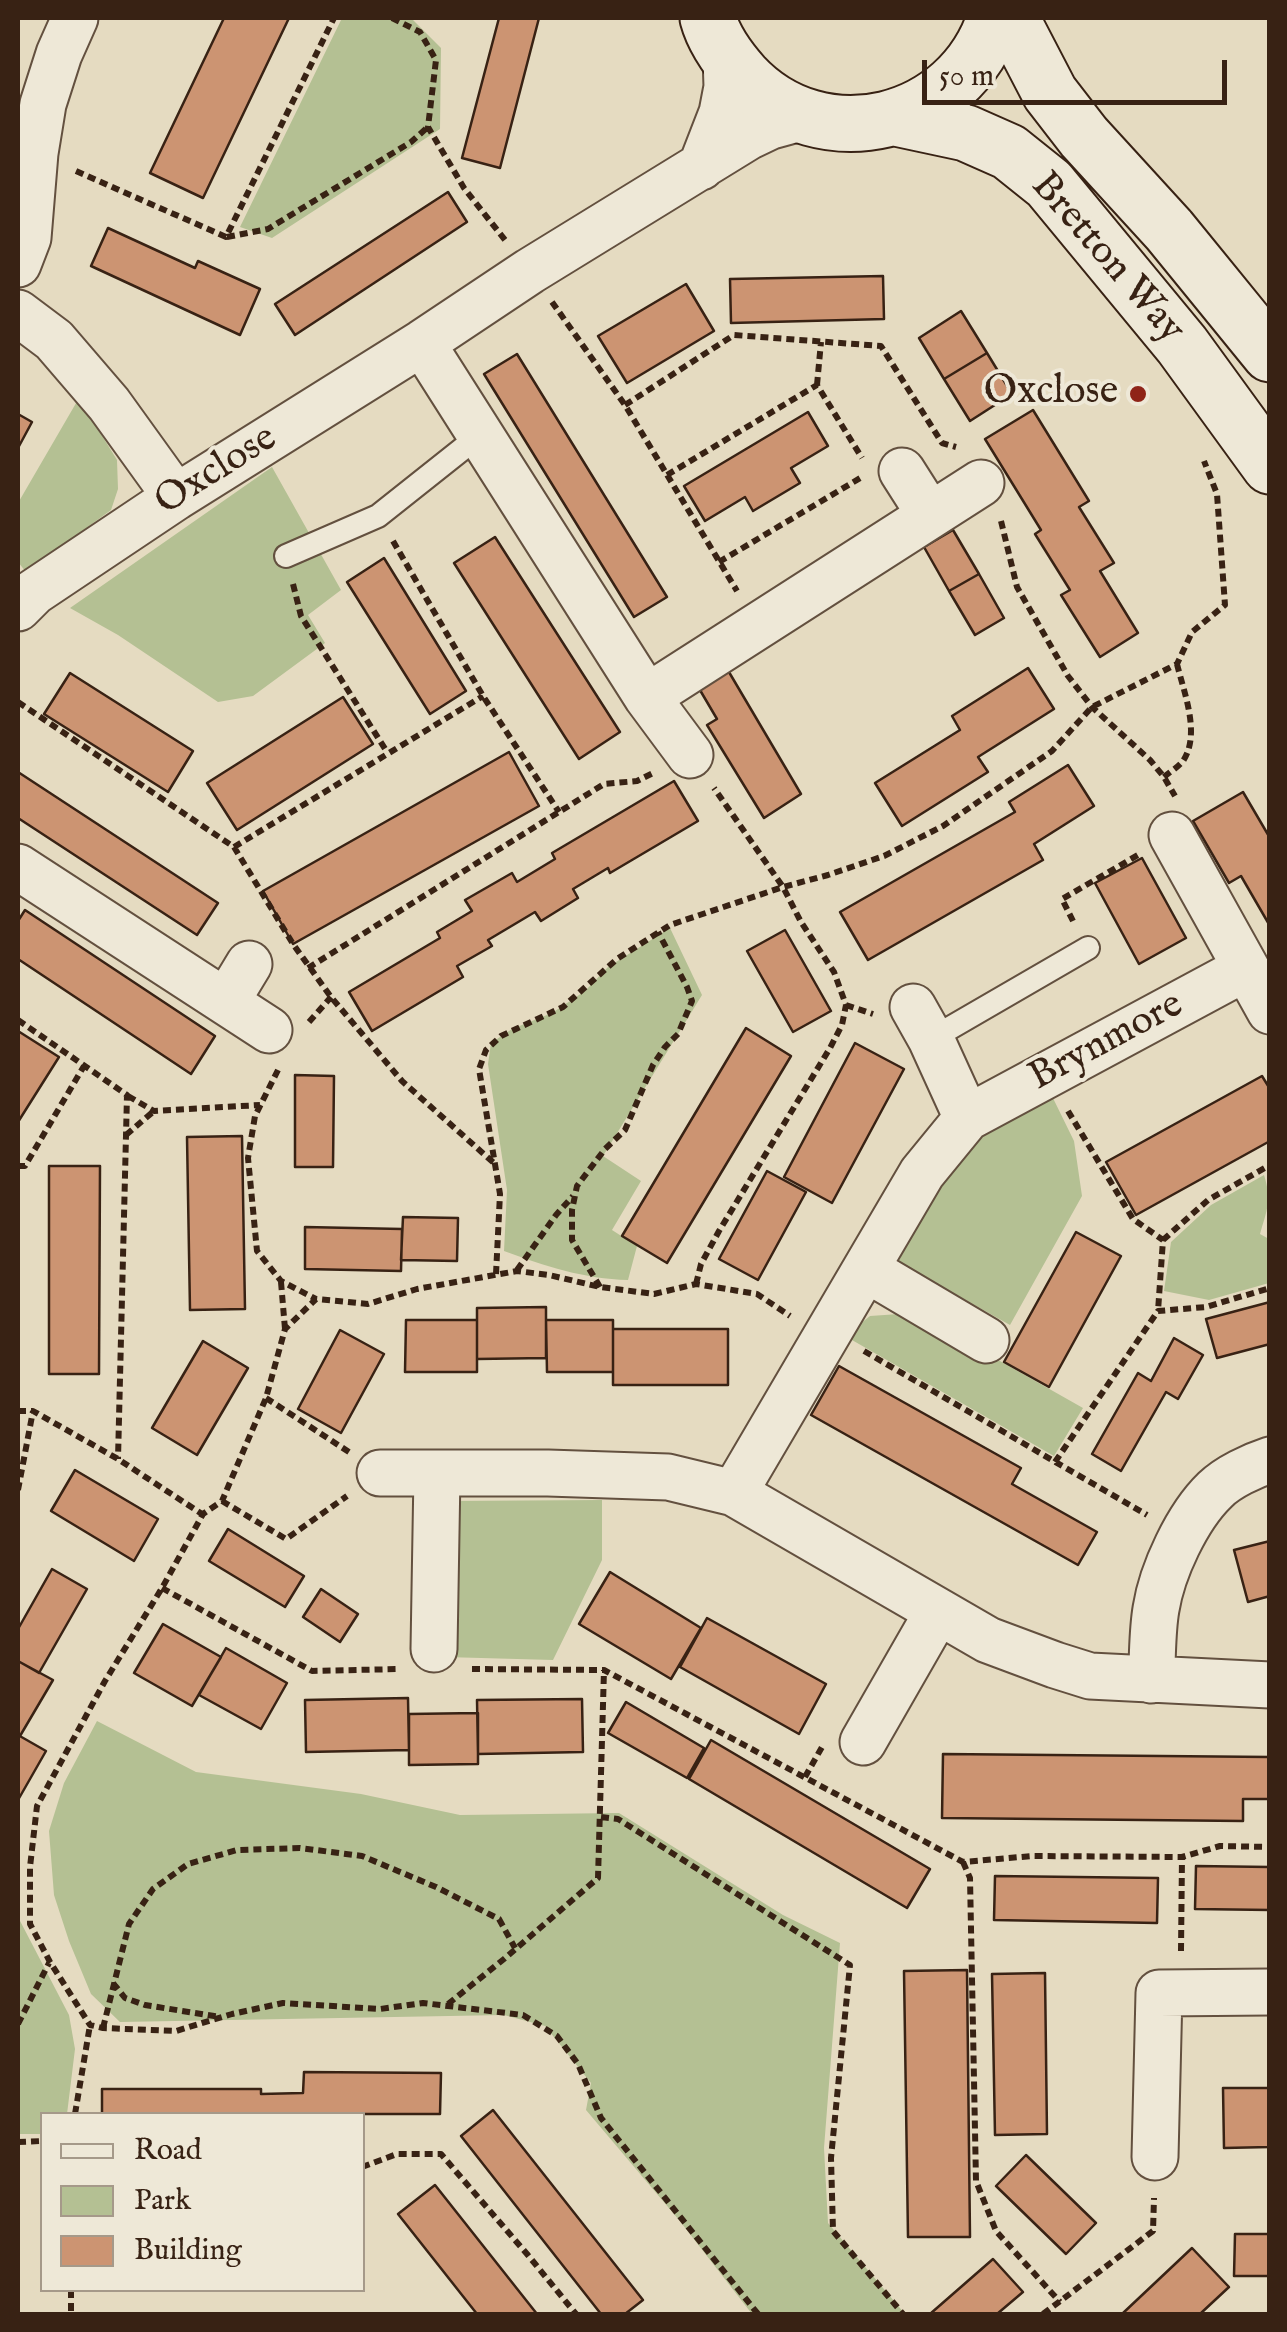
<!DOCTYPE html>
<style>
body{margin:0}
#map{position:relative;width:1287px;height:2332px;overflow:hidden;background:#e5dbc1;font-family:"IM FELL English",serif}
canvas{display:block}
.frame{position:absolute;inset:0;border:20px solid #382214;pointer-events:none}
.legend{position:absolute;left:40px;top:2112px;width:325px;height:180px;box-sizing:border-box;background:#eee8d7;border:2px solid #a59989;margin:0;padding:12px 18px;list-style:none;font-size:30px;color:#382214}
.legend li{display:flex;align-items:center;gap:20px;height:50px}
.legend b{width:50px;border:2px solid #a59989}
.scale{position:absolute;left:922px;top:60px;width:305px;height:45px;box-sizing:border-box;border:5px solid #382214;border-top:0;padding-left:12px;font-size:30px;line-height:35px;white-space:nowrap;color:#382214;-webkit-text-stroke:8px #eee8d7;paint-order:stroke}
</style>
<div id="map">
<canvas width="1287" height="2332"></canvas>
<div class="frame"></div>
<ul class="legend">
<li><b style="height:12px;background:#eee8d7"></b>Road</li>
<li><b style="height:28px;background:#b4c093"></b>Park</li>
<li><b style="height:28px;background:#cc9472"></b>Building</li>
</ul>
<div class="scale">50 m</div>
</div>
<script>
const g = document.querySelector('canvas').getContext('2d');
g.lineJoin = 'round';
function fill(path, color) { g.fillStyle = color; g.fill(path, 'evenodd'); }
function strokePath(path, color, width, dash) { g.strokeStyle = color; g.lineWidth = width; g.lineCap = dash ? 'butt' : 'round'; g.setLineDash(dash || []); g.stroke(path); }
function write(font, color, halo, rows, align = 'center') {
  g.font = font + ' "IM FELL English",serif'; g.lineWidth = 8; g.setLineDash([]); g.textBaseline = 'middle'; g.strokeStyle = halo; g.fillStyle = color; for (const [text, x, y, turn = 0] of rows) {
    g.save(); g.translate(x, y); g.rotate((+turn || 0) * Math.PI / 180); g.textAlign = isNaN(turn) ? turn : align; if (halo) g.strokeText(text, 0, 0); g.fillText(text, 0, 0); g.restore();
  }
}
fill(new Path2D(`
 M342 18H411L441 48 440 129 272 238 240 227Z
 M79 398 117 460 118 489 111 510 26 572 18 562V503Z
 M272 467 341 590 308 615 325 643 253 696 218 702 118 635 70 608Z
 M670 928 702 995 603 1156 641 1181 612 1230 637 1246 628 1280C584 1279 545 1266 504 1251L507 1190 488 1064 491 1043 512 1029 552 1013 585 991 608 967Z
 M1050 1092 1074 1141 1082 1196 1010 1325 898 1262 967 1133Z
 M1264 1175C1272 1200 1267 1210 1260 1234L1269 1239V1283L1209 1300 1164 1291 1171 1242 1211 1205Z
 M899 1314 954 1335 1083 1408 1054 1456 845 1336 870 1316Z
 M602 1500V1560L553 1660 445 1657 446 1501Z
 M97 1721 196 1772 361 1794 460 1815 619 1813 783 1915 840 1943 824 2148 828 2223 905 2314H752L679 2220 586 2110 591 2083 545 2026 504 2015 120 2022 91 1994 69 1941 54 1895 49 1831 64 1783Z
 M18 1917 69 2015 75 2049 67 2114H42V2134H18Z`), '#b4c093');
const building = new Path2D(`
 M224 18H289L203 198 150 173Z
 M499 18H539L500 168 462 158Z
 M448 192 467 222 295 335 275 304Z
 M108 228 195 268 198 261 260 289 240 335 91 266Z
 M883 276 884 319 731 323 730 279Z
 M686 284 714 331 627 383 598 336Z
 M961 311 987 353 944 379 919 338Z
 M987 353 1012 394 970 421 944 379Z
 M517 354 667 597 634 617 484 374Z
 M1033 410 1089 501 1079 507 1114 563 1100 571 1138 633 1100 657 1061 595 1070 590 1035 534 1041 530 985 439Z
 M808 412 828 446 791 468 800 483 753 511 745 497 705 521 684 486Z
 M18 414 32 422 18 448Z
 M953 530 979 574 949 591 924 547Z
 M495 537 620 732 579 759 454 563Z
 M384 558 466 691 430 714 347 582Z
 M979 574 1004 618 975 635 949 591Z
 M726 667 801 794 764 818 707 725 717 719 697 685Z
 M1028 668 1054 709 978 757 988 772 902 826 875 783 960 730 952 716Z
 M70 673 193 751 168 792 44 714Z
 M343 697 373 744 237 830 207 783Z
 M509 752 539 806 293 944 263 891Z
 M1068 765 1094 806 1034 844 1043 860 868 960 840 912 1015 812 1009 802Z
 M18 772 218 903 197 935 18 818Z
 M674 781 698 821 610 873 608 868 573 889 578 898 541 921 535 912 488 940 492 946 457 966 463 977 372 1031 349 992 440 938 437 932 472 911 465 900 512 873 517 882 555 859 552 853Z
 M1243 792 1270 838V926L1241 876 1229 883 1193 821Z
 M1142 858 1186 938 1139 964 1095 883Z
 M25 910 215 1036 191 1074 18 959V921Z
 M785 930 831 1011 793 1032 747 951Z
 M746 1028 791 1056 667 1263 622 1236Z
 M18 1031 59 1057 18 1122Z
 M855 1043 904 1069 832 1203 784 1177Z
 M295 1075 334 1076 333 1167H295Z
 M1262 1076 1270 1089V1141L1136 1215 1106 1162Z
 M242 1136 245 1309 190 1310 187 1137Z
 M49 1166H100L99 1374H49Z
 M767 1171 806 1192 758 1280 719 1259Z
 M403 1217 458 1218 457 1261 401 1260Z
 M305 1227 402 1229 401 1271 305 1269Z
 M1076 1232 1121 1256 1049 1387 1004 1362Z
 M1270 1302V1344L1217 1358 1206 1319Z
 M546 1307V1358L477 1359V1308Z
 M406 1320H477V1372H405Z
 M546 1320H613V1372H547Z
 M613 1329H728V1385H613Z
 M340 1330 384 1354 341 1433 298 1409Z
 M1174 1338 1203 1355 1178 1399 1166 1392 1121 1471 1092 1454 1138 1373 1151 1381Z
 M203 1341 248 1368 197 1455 152 1428Z
 M839 1366 1021 1468 1012 1484 1097 1532 1078 1565 811 1415Z
 M75 1470 158 1519 134 1561 51 1511Z
 M228 1529 304 1576 285 1607 209 1561Z
 M1270 1541V1596L1248 1602 1234 1550Z
 M52 1569 87 1589 39 1673 18 1661V1629Z
 M610 1572 701 1628 671 1679 579 1624Z
 M321 1589 358 1614 340 1642 303 1617Z
 M707 1618 826 1684 799 1734 680 1667Z
 M163 1624 221 1657 192 1706 134 1673Z
 M226 1648 287 1683 261 1729 199 1695Z
 M18 1661 53 1680 20 1736 18 1735Z
 M408 1698 409 1750 306 1752 305 1700Z
 M582 1699 583 1752 478 1754 477 1700Z
 M626 1702 704 1748 687 1778 608 1733Z
 M478 1713V1764L409 1765V1714Z
 M18 1735 46 1751 18 1800Z
 M711 1740 930 1869 907 1908 689 1779Z
 M943 1754 1270 1757V1799H1243V1821L942 1818Z
 M1196 1866 1270 1867V1910L1195 1909Z
 M995 1876 1158 1878 1157 1923 994 1920Z
 M967 1970 970 2237H908L904 1971Z
 M1045 1973 1047 2134 995 2135 992 1974Z
 M304 2072 441 2073 440 2114H102V2089H261V2094L303 2093Z
 M1223 2088H1270V2147L1224 2148Z
 M493 2110 643 2300 625 2314H601L461 2136Z
 M1026 2155 1096 2223 1066 2254 996 2186Z
 M435 2185 537 2314H477L398 2214Z
 M1235 2234H1270V2276H1234Z
 M1192 2248 1229 2287 1200 2314H1122Z
 M993 2259 1023 2292 997 2314H930Z`);
fill(building, '#cc9472');
strokePath(building, '#382214', 2.5);
const lane = new Path2D(`
 M286 556 378 516 480 435
 M931 1039 1088 948`);
const street = new Path2D(`
 M701 167 722 113 727 87 726 57
 M18 264 28 238 35 153 43 104 59 54 75 18
 M18 313 54 340 109 404 176 497
 M422 343 647 697 690 755
 M902 471 930 515
 M18 608 34 592 176 497 422 343 530 271 748 137 771 126 804 117
 M647 697 981 483
 M1172 835 1270 1011
 M18 867 269 1030
 M226 1002 249 964
 M913 1007 931 1039 967 1118
 M866 1269 986 1340
 M380 1473H548L668 1477 734 1493 988 1640 1055 1665 1090 1676 1270 1685
 M734 1493 922 1173 967 1118 1246 968
 M434 1649 437 1474
 M1151 1680C1153 1656 1152 1632 1156 1609 1162 1571 1187 1517 1215 1490 1228 1477 1252 1466 1270 1460
 M863 1742 937 1613
 M1155 2157 1159 1993 1270 1992`);
const secondary = new Path2D(`
 M708 18C714 40 728 59 743 76 822 161 960 126 995 18
 M1011 18 1050 93 1084 137 1169 230 1270 354
 M896 118 966 133 1009 152 1049 184 1182 345 1270 466`);
strokePath(lane, '#63503f', 26);
strokePath(street, '#63503f', 49);
strokePath(secondary, '#382214', 59);
strokePath(new Path2D(`
 M392 18 420 32 436 60 428 127 464 188 505 240
 M76 171 226 237 334 18
 M227 237 268 229 411 142 428 127
 M552 302 625 405 737 591
 M817 385 821 342
 M625 405 734 335 881 346 942 443 956 447
 M667 475 817 385 862 458
 M1001 521 1017 587 1068 676 1092 707 1150 760 1164 777 1175 796
 M393 541 483 696 559 812
 M719 562 862 477
 M293 584 301 616 387 752
 M18 702 234 847 293 944 331 997 402 1081 495 1164
 M1164 777C1170 772 1178 767 1183 761 1201 734 1184 693 1177 664
 M234 847 483 696
 M1073 921 1062 899 1138 855
 M308 968 604 784 637 781 653 773
 M846 1005 873 1014
 M18 1020 127 1095 118 1459
 M309 1022 331 997
 M278 1070 255 1116 248 1158 257 1251 281 1281 316 1299
 M128 1096 154 1111 260 1105
 M1068 1111 1133 1219 1163 1240 1158 1311
 M126 1135 154 1111
 M18 1166H25L84 1066
 M1163 1240 1208 1200 1270 1165
 M517 1270 556 1215 573 1196
 M496 1274 500 1194 479 1069 486 1050 501 1036 563 1007 617 959 670 925 783 887 828 875 884 856 943 826 1052 751 1092 707 1177 664 1192 632 1225 605 1217 494 1204 461
 M281 1282 285 1329
 M696 1284 701 1264 719 1231 830 1048 842 1025 846 1005 834 972 801 922 783 887 714 788
 M600 1287 572 1240V1210L577 1186 605 1149 625 1130 653 1065 665 1047 678 1034 692 1001 687 987 658 932
 M864 1351 1147 1515
 M266 1398 349 1452
 M18 1411H33L118 1459 202 1514
 M1055 1462 1158 1311 1206 1307 1270 1288
 M18 1490 33 1411
 M222 1501 286 1539 347 1496
 M162 1588 312 1671 399 1669
 M472 1669 604 1670 963 1862 1032 1856 1182 1857 1220 1846 1270 1847
 M805 1777 822 1747
 M601 1817 618 1819 850 1965 831 2158 833 2231 903 2314
 M963 1862 970 1878 976 2181 996 2231 1060 2302
 M1181 1951 1182 1857
 M113 1983 125 1998 145 2005 220 2017
 M448 2004 504 1959 598 1878 604 1670
 M18 2024 49 1963
 M103 2028 129 1924 153 1889 188 1864 237 1850 300 1848 362 1856 436 1887 499 1919 515 1948
 M75 2114 90 2025
 M18 2142 42 2141
 M362 2167 397 2154H441L527 2254 576 2314
 M71 2290V2314
 M758 2314 601 2118 578 2064 557 2036 523 2015 423 2003 380 2009 283 2003 232 2014 176 2031 103 2028 90 2025 50 1962 30 1924V1867L37 1806 105 1681 162 1588 203 1514 222 1501 266 1398 285 1329 316 1299 368 1304 417 1289 517 1271 549 1275 600 1287 654 1294 696 1284 757 1294 790 1316
 M1043 2314 1153 2231 1154 2198`), '#382214', 6, [8, 5]);
strokePath(lane, '#eee8d7', 22);
strokePath(street, '#eee8d7', 45);
strokePath(secondary, '#eee8d7', 55);
for (const [x, y, r, color] of [
 [1138,394,10,"#8f2418"]
]) { const dot = new Path2D(); dot.arc(x, y, r, 0, 2 * Math.PI); g.fillStyle = color; g.fill(dot); strokePath(dot, '#eee8d7', 4); }
write('40px', '#382214', '#eee8d7', [
 ["Bretton Way",1106,259,49],
 ["Oxclose",217,472,-32],
 ["Brynmore",1107,1043,-28]
]);
write('40px', '#382214', '#eee8d7', [
 ["Oxclose",1118,394]
], 'right');
</script>
